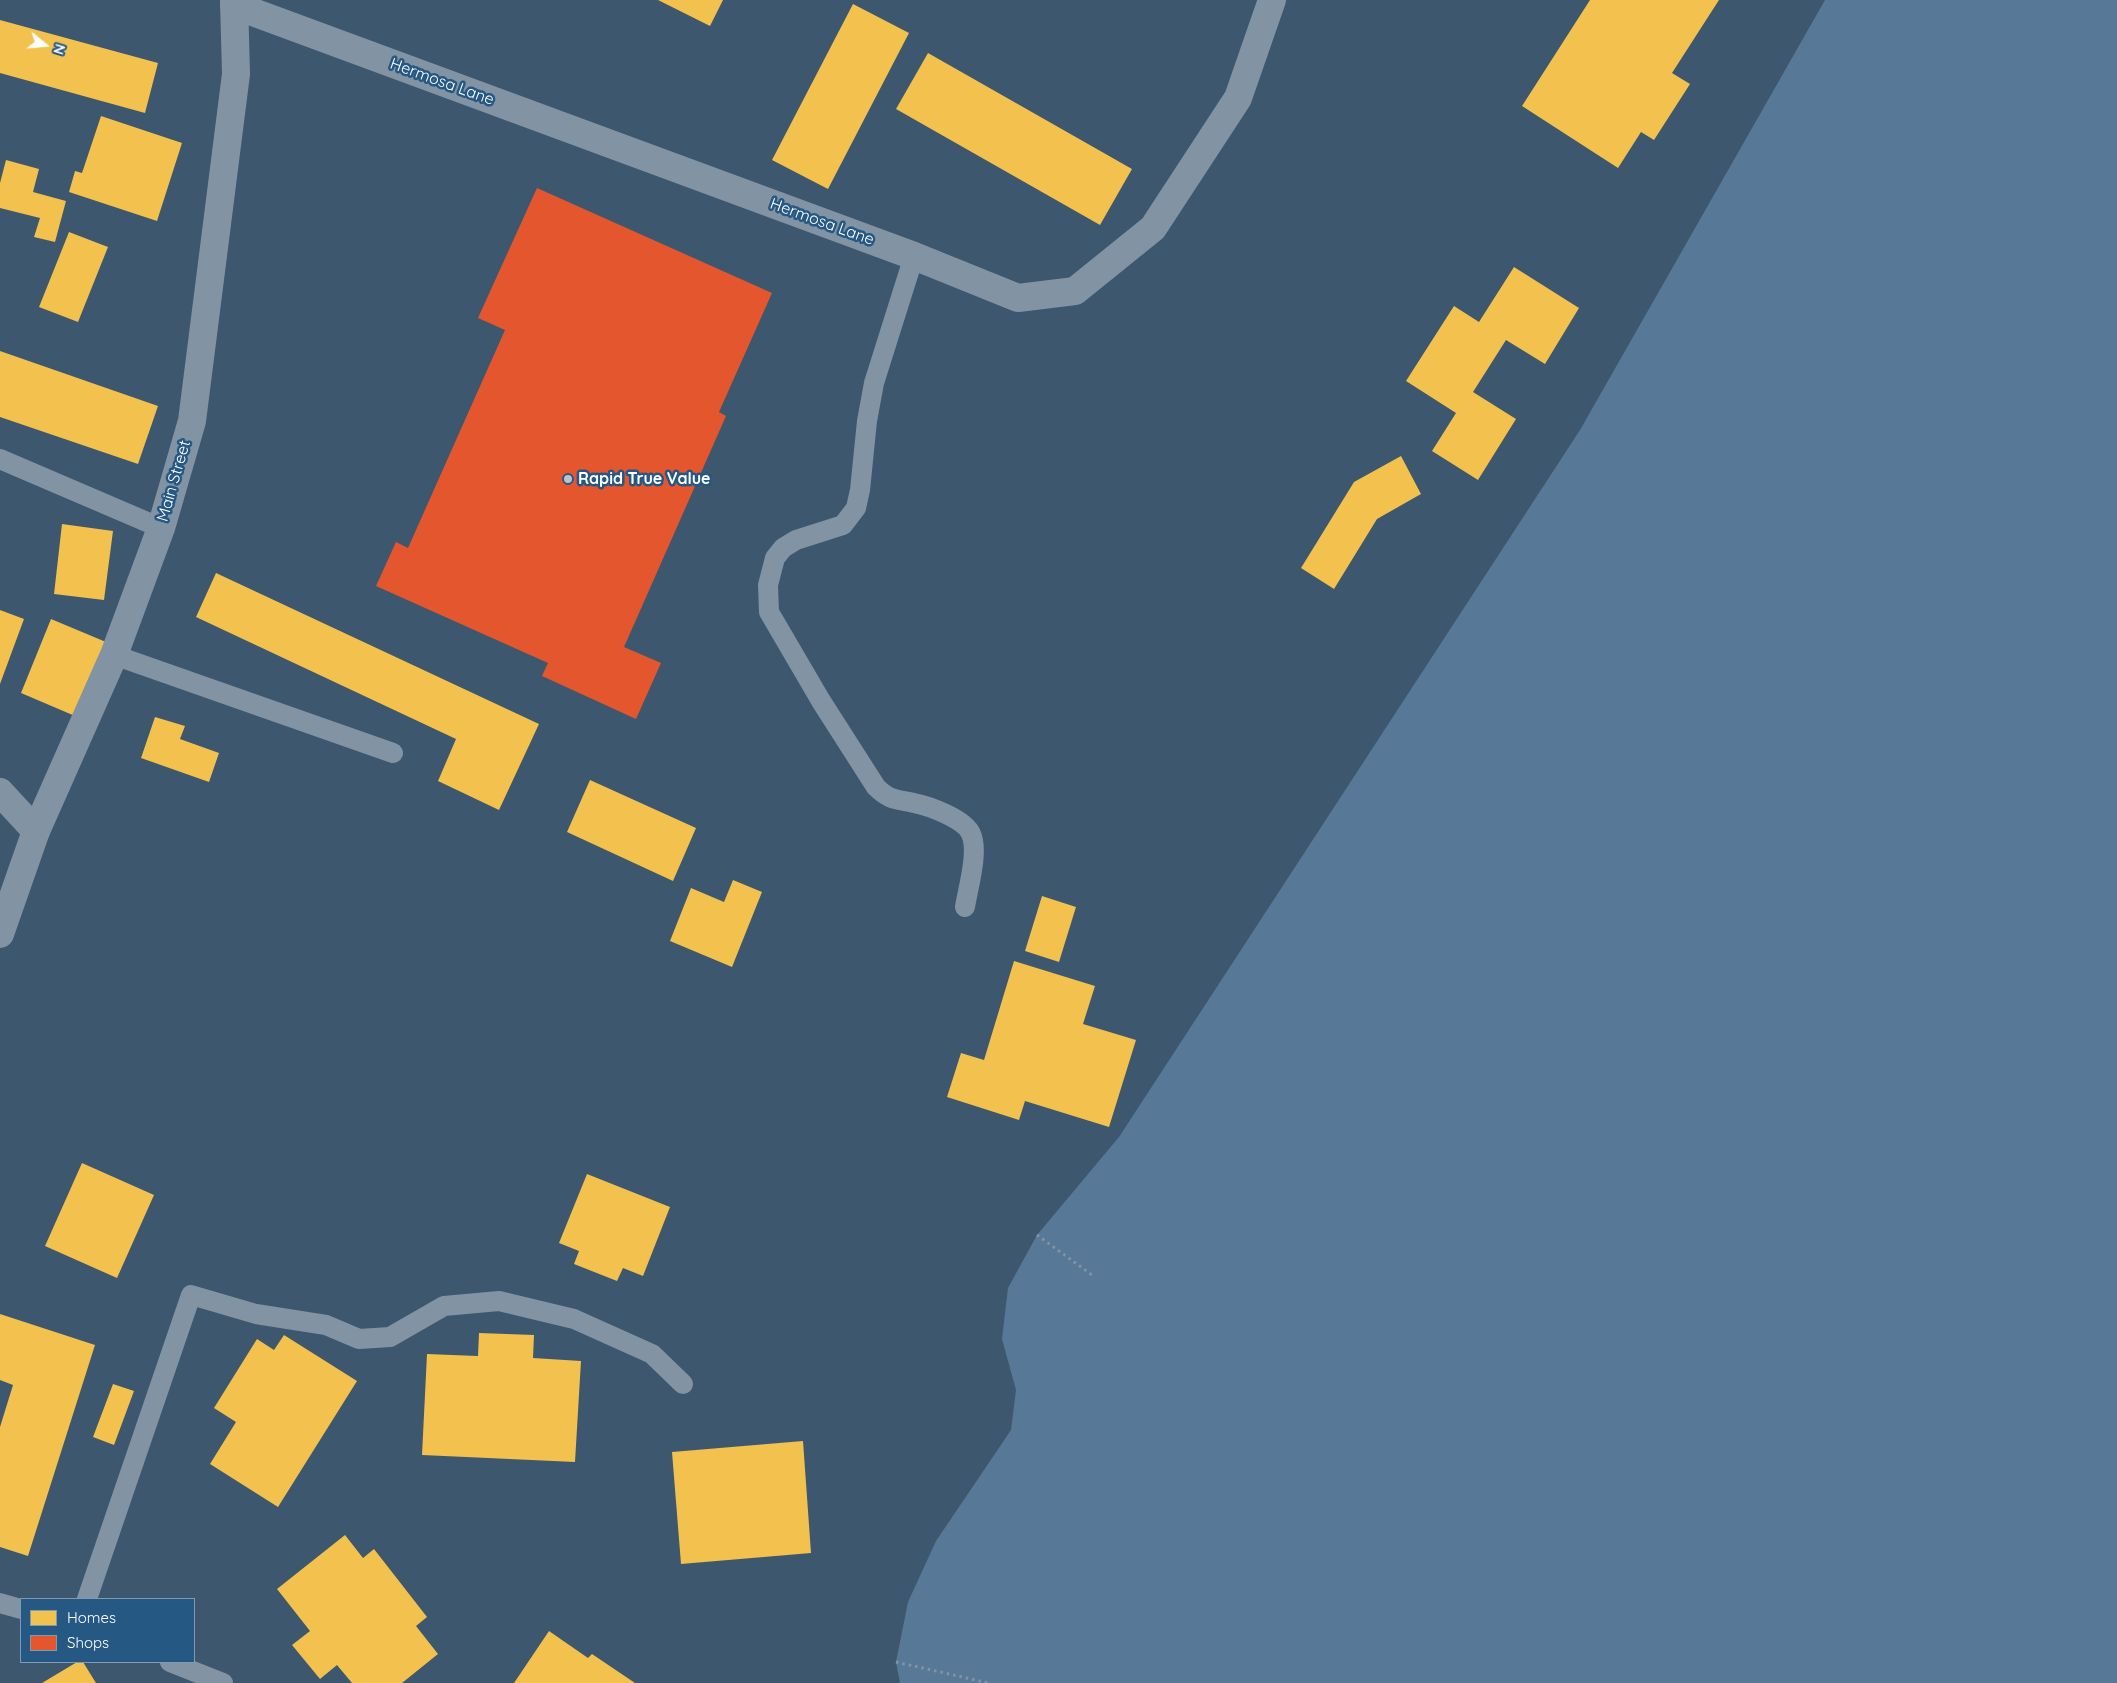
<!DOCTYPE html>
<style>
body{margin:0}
#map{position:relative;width:2117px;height:1683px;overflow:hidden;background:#3c576e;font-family:Quicksand,sans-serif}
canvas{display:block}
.legend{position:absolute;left:20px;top:1598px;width:175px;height:65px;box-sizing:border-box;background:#265884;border:1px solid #7d9bb5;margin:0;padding:6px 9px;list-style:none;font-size:15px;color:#fff}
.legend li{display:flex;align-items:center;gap:10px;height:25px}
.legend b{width:25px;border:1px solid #7d9bb5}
.north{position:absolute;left:20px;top:20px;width:50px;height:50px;-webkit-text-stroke:4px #265884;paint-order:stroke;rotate:107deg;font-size:14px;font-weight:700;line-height:20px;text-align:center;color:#fff}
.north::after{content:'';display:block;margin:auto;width:18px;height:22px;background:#fff;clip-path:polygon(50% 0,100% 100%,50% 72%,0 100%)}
</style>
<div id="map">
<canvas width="2117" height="1683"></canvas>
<ul class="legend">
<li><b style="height:14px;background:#f2c14e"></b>Homes</li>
<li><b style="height:14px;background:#e4572e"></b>Shops</li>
</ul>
<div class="north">N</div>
</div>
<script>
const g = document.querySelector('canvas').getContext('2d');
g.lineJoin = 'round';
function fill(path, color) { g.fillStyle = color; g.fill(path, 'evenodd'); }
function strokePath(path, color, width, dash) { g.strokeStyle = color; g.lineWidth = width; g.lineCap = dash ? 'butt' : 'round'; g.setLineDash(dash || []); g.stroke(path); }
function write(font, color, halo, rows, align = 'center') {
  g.font = font + ' Quicksand,sans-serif'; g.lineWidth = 5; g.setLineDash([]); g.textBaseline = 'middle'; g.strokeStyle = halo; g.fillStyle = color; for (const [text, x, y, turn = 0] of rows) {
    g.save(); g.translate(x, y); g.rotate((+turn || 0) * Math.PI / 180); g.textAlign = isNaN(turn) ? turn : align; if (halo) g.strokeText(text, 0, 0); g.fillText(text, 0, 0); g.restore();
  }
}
fill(new Path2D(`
 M1825 0H2117V1683H900L896 1662 908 1602 936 1541 1011 1430 1016 1390 1002 1339 1008 1288 1037 1235 1119 1137 1580 430Z`), '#577997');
fill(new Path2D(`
 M658 0H723L710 26Z
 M1590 0H1719L1672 73 1690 84 1654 140 1641 132 1618 168 1522 106Z
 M853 4 909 33 828 189 772 160Z
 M0 20 158 63 145 113 0 73Z
 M928 53 1132 169 1100 225 896 109Z
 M101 116 182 143 157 221 69 192 75 171 82 173Z
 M6 160 39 169 33 192 66 201 55 242 34 237 40 218 0 208V183Z
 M69 232 108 247 78 322 39 307Z
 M1514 267 1579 308 1545 364 1506 340 1473 392 1516 419 1478 480 1432 451 1456 413 1406 381 1454 306 1479 322Z
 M0 351 158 406 138 464 0 417Z
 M1401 456 1421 494 1377 519 1334 589 1301 568 1354 482Z
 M62 524 113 531 104 600 54 594Z
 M216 573 539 724 499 810 438 781 456 739 196 617Z
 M0 610 24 619 0 684Z
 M51 619 106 642 75 716 21 693Z
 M155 717 185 726 180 739 219 753 209 782 141 758Z
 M590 780 696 828 673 881 567 832Z
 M733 880 762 892 732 967 670 941 691 888 724 902Z
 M1042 896 1076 907 1059 962 1025 951Z
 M1014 961 1095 986 1083 1024 1136 1040 1109 1127 1025 1101 1019 1120 947 1097 961 1053 984 1060Z
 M82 1163 154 1195 117 1278 45 1246Z
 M587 1174 670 1207 643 1276 623 1268 617 1281 574 1264 579 1251 559 1243Z
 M0 1314 95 1345 28 1556 0 1547V1427L13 1385 0 1380Z
 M479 1333 534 1335 533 1358 581 1361 575 1462 422 1455 427 1354 478 1356Z
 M284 1335 357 1381 278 1507 210 1464 236 1422 214 1408 257 1339 274 1350Z
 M113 1384 134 1391 114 1445 93 1437Z
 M803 1441 811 1553 681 1564 672 1452Z
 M345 1535 363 1558 374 1549 427 1617 416 1626 438 1654 402 1683H352L337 1665 320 1679 292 1645 310 1631 277 1589Z
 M549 1631 588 1658 592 1654 635 1683H514Z
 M77 1662H83L96 1683H42Z`), '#f2c14e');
fill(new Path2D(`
 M537 188 772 293 719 412 726 416 624 647 661 663 636 719 542 676 548 663 376 586 396 542 408 548 505 330 478 318Z`), '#e4572e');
strokePath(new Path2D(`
 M1037 1235 1092 1275
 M896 1662 989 1683`), '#8293a4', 3, [2.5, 4]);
strokePath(new Path2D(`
 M914 256 874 383 867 421 860 490 856 508 843 525 796 540 783 548 775 558 768 585 769 612 821 701 876 787C890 801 897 799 914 803 929 806 965 819 971 834 979 851 968 888 965 907
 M0 459 161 528
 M114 655 393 753
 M87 1599 191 1295 256 1314 326 1325 359 1339 390 1337 444 1306 499 1301 574 1319 652 1354 683 1384
 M0 1603 21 1609
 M170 1662 223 1683`), '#8293a4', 20);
strokePath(new Path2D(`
 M234 5 914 256 1018 298 1075 291 1153 228 1238 98 1272 0
 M0 792 36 831`), '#8293a4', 28);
strokePath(new Path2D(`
 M0 934 36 831 114 655 161 528 192 421 236 74 234 0`), '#8293a4', 28);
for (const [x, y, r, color] of [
 [568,479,5,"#bbc4cc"]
]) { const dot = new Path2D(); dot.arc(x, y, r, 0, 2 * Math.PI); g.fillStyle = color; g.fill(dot); strokePath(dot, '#265884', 2); }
write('16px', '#fff', '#265884', [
 ["Hermosa Lane",442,82,20],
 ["Hermosa Lane",822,222,20],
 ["Main Street",174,481,-74]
]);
write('bold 16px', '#fff', '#265884', [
 ["Rapid True Value",578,479]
], 'left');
</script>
